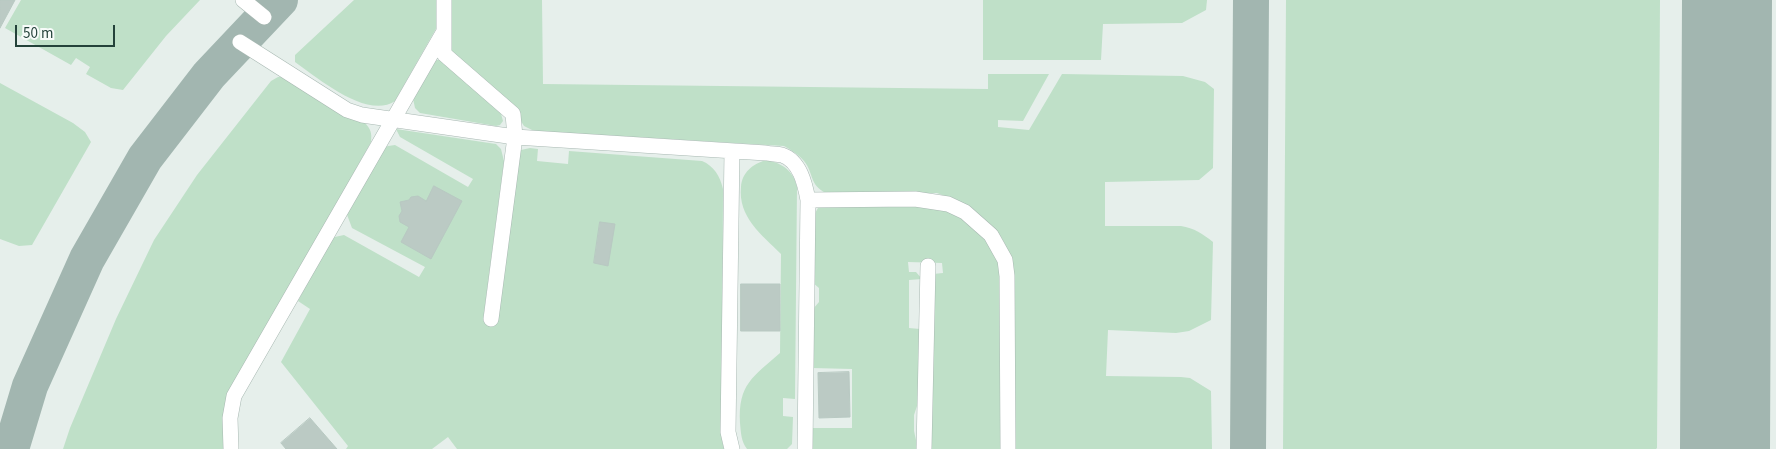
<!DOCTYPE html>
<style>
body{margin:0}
#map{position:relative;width:1776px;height:449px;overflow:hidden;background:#e6efeb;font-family:"Source Sans 3",sans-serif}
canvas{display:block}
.scale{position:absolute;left:15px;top:25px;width:100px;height:22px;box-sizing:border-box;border:2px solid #24423a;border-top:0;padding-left:6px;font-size:15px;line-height:18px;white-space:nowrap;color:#24423a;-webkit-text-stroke:4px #f7fbf9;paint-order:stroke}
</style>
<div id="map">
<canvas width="1776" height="449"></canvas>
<div class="scale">50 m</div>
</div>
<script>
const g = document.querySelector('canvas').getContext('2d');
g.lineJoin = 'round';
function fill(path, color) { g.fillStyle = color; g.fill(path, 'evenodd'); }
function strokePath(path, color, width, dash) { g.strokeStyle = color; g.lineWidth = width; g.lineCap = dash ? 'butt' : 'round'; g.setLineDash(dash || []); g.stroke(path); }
fill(new Path2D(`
 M21 0H200L166 36 123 90 111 88 86 74 90 67 76 58 71 65 5 28Z
 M354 0H438V25L395 101C367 120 318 78 295 62V55Z
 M450 0H542L543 84 988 89V74H1049L1023 121 998 120V127L1029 130 1062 74 1183 76 1205 82 1214 89 1213 168 1199 180 1105 182V226H1181C1194 228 1203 234 1213 242L1211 320 1189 331 1176 333 1108 330 1106 376 1181 377 1190 378 1211 391 1212 449H1014L1015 278C1012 264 1009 249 1001 237 988 218 958 201 937 193H826C809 185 814 173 804 161 798 154 791 150 784 146L534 131 524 126 519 118 453 54 449 47Z
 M983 0H1207L1206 10 1182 23 1103 24 1101 60H983Z
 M1286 0H1660L1657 448 1656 449H1283Z
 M437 60H443L500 110 503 121 500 125 496 126 420 113 415 108 412 94 430 63Z
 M278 77H284L364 122C371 129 372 133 371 142L230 396 225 449H63L70 428 116 319 154 240 197 175 271 81Z
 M0 83 73 123 85 132 91 142 32 245 19 246 0 239Z
 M396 129 496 144 501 149 504 161 483 321 494 323 518 159 521 150 530 148 538 149 537 161 568 164 569 151 702 161C714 166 720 176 723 189L722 440 724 449H457L448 437 432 449H346L348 446 281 362 310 309 298 301 330 238 344 235 419 277 425 267 352 228 346 212 382 147 395 145 468 187 473 179 400 137Z
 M766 160C782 163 793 170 797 187L795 399 783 398V416L793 417 792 444 787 449H747C741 441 741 433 740 423 738 384 753 377 780 353L781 254C761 234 738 217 741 187 742 172 753 164 766 160Z
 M824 206H930L953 213 966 222 986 240 1000 264 1003 449H929L933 274 943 273 942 263 908 262 909 272H916L922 279 909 280V328L920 329V397L914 415V431L918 449H812V428H852V369L812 368 813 309 819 302V288L812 282 814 215 818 208Z`), '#bfe0c8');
strokePath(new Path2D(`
 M11 449 30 386 87 259 145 158 209 75 280 0
 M1248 449 1251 0`), '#a2b6b0', 36);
strokePath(new Path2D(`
 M1725 449 1727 0`), '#a2b6b0', 90);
const building = new Path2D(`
 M0 0H15L0 28Z
 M434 186 462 201 431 259 401 242 409 227 400 222 399 216 402 211 400 202 409 200 411 197 418 196 426 201Z
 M600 222 615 224 608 266 594 263Z
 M741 284H780V331H741Z
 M849 372 850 417 819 418 818 373Z
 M310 418 337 449H286L281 443Z`);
fill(building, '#bbcac4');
strokePath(building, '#b8c9c2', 1);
const minor = new Path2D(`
 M243 0 264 17
 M444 0V54L513 114 515 137 491 319
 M240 42 347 110 362 115 515 137 766 153C771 154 777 154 782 155 800 161 805 184 808 200L805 449
 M732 151 728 432 732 449
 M808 200 915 199 948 204 965 212 991 235 1005 260 1007 276 1008 449
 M231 449 230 418 234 396 443 33
 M924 449 928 266`);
strokePath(minor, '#a8b8b2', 16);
strokePath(minor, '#fff', 15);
</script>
